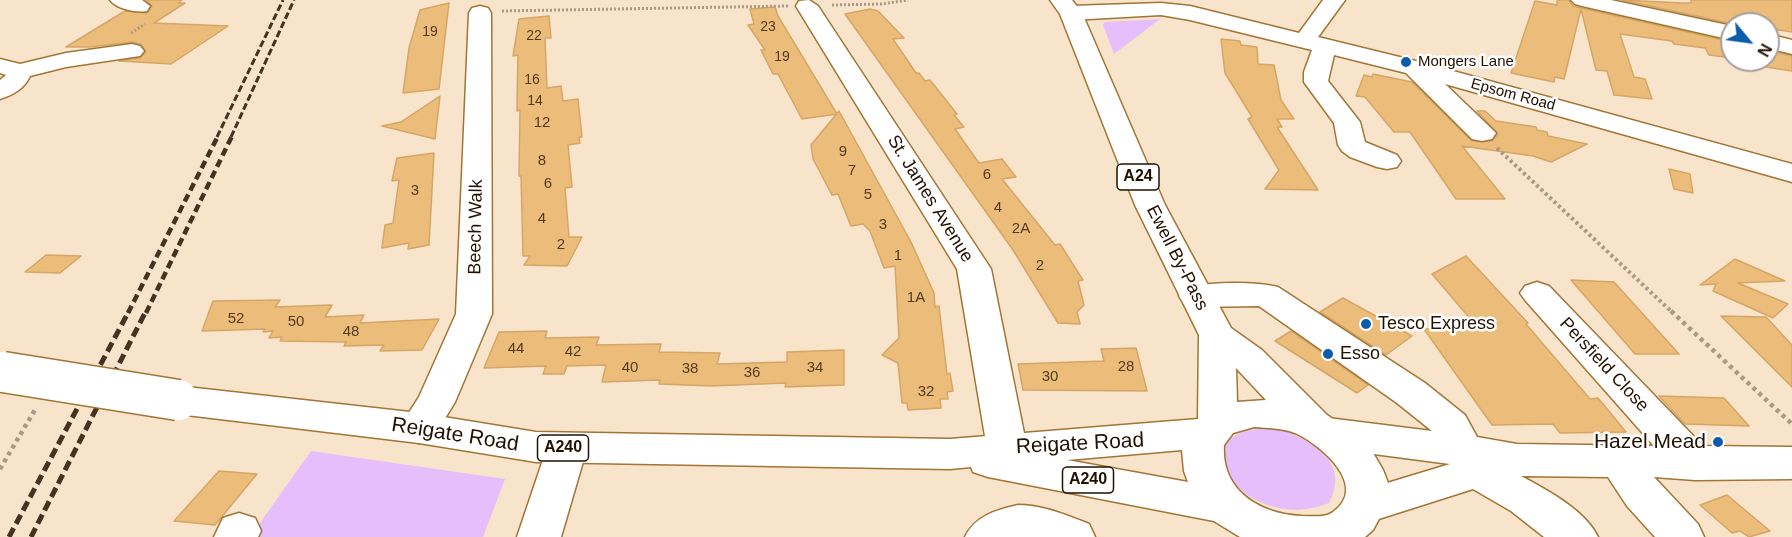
<!DOCTYPE html>
<style>
body{margin:0}
#map{position:relative;width:1792px;height:537px;overflow:hidden;background:#f8e4cb;font-family:Helvetica,sans-serif}
canvas{display:block}
.north{position:absolute;left:1720px;top:12px;width:60px;height:60px;box-sizing:border-box;background:#fff;border:2px solid #a79f99;border-radius:50%;rotate:119deg;font-size:16px;font-weight:700;line-height:24px;text-align:center;color:#221000}
.north::after{content:'';display:block;margin:auto;width:21px;height:27px;background:#0b5cab;clip-path:polygon(50% 0,100% 100%,50% 72%,0 100%)}
</style>
<div id="map">
<canvas width="1792" height="537"></canvas>
<div class="north">N</div>
</div>
<script>
const g = document.querySelector('canvas').getContext('2d');
g.lineJoin = 'round';
function fill(path, color) { g.fillStyle = color; g.fill(path, 'evenodd'); }
function strokePath(path, color, width, dash) { g.strokeStyle = color; g.lineWidth = width; g.lineCap = dash ? 'butt' : 'round'; g.setLineDash(dash || []); g.stroke(path); }
function write(font, color, halo, rows, align = 'center') {
  g.font = font + ' Helvetica,sans-serif'; g.lineWidth = 5; g.setLineDash([]); g.textBaseline = 'middle'; g.strokeStyle = halo; g.fillStyle = color; for (const [text, x, y, turn = 0] of rows) {
    g.save(); g.translate(x, y); g.rotate((+turn || 0) * Math.PI / 180); g.textAlign = isNaN(turn) ? turn : align; if (halo) g.strokeText(text, 0, 0); g.fillText(text, 0, 0); g.restore();
  }
}
fill(new Path2D(`
 M1160 19 1114 54 1103 25 1105 22Z
 M1273 427C1308 437 1352 461 1329 503 1249 537 1164 431 1273 427Z
 M311 451 505 479 483 537H250Z`), '#e6befb');
const building = new Path2D(`
 M146 0H182L178 3H185L154 23 228 26 171 64 119 61 140 58 146 52 142 45 133 42 90 47H66L125 11 147 13 152 6Z
 M1557 0H1569L1573 6 1581 8 1732 42V58L1709 55 1705 48 1674 44 1672 41 1620 34 1634 77 1645 79 1652 99 1614 95 1607 71 1596 70 1581 9 1564 79 1555 77 1554 82 1511 73 1535 1 1557 5Z
 M1622 0 1682 3H1691V0H1792V32L1773 29 1777 34 1768 32V24H1733Z
 M449 3 439 89 403 93 409 48 420 10Z
 M775 7 778 16 837 114 802 119 778 74H773L761 50H765L748 25 754 24 750 9Z
 M870 9 878 11 904 38 893 39 916 73H919L925 81 930 80 957 114 954 115 964 127 955 129 979 163 1002 159 1016 177 1002 179 1055 245 1060 244 1083 280 1078 281 1084 305 1077 312 1080 324 1058 323 1013 250 845 14Z
 M549 16 551 38H545L547 88 561 86 563 101 578 99 582 137H579L580 143 568 145 572 187 565 188 569 237H582L567 266 524 265 530 256H523L521 176H519L520 110 517 111V102L518 55 513 56 519 19Z
 M1221 39 1240 41 1241 45 1257 47 1258 64 1274 65 1281 100 1294 119H1277L1282 127H1277L1318 190 1265 189 1279 170 1248 119 1252 117 1225 73Z
 M1768 50 1792 56V71L1746 64 1744 60H1768Z
 M1373 74 1412 82 1472 141H1492L1498 134 1477 111H1485L1496 121 1536 127 1537 130 1547 132 1548 136 1587 144 1551 162 1533 156 1462 146 1505 199H1456L1410 132H1394L1365 97 1356 96 1364 75 1372 77Z
 M440 96 435 139 382 126 401 122Z
 M839 111 911 242 934 293 935 307 939 306 947 374 950 373 953 391 947 392 948 399H940L941 408 908 410 907 403H902L898 363 882 355 899 338 895 266 884 268 870 231 863 224 851 226 838 194 832 195 813 159 811 145Z
 M434 153 429 245 408 249 409 243 382 248 385 225 393 223 399 180 392 181 397 158Z
 M1669 169 1690 174 1693 193 1674 189Z
 M46 255 81 256 60 273 25 272Z
 M1466 256 1528 323 1526 324 1590 399 1598 398 1626 432 1560 433 1553 424 1492 425 1424 329 1478 328 1432 274Z
 M1735 259 1785 281 1738 283 1788 304 1773 318 1713 291 1716 284 1700 285Z
 M1571 280 1614 282 1679 354H1635Z
 M1343 298 1412 336 1386 355 1320 312Z
 M280 300 275 307 332 305 325 317 364 315 360 323 439 319 422 350 380 351 384 345 344 346 346 342 280 341 282 337 269 338 273 331 263 332 265 329 202 331 213 301Z
 M1721 316 1766 317 1792 345V387Z
 M547 331 545 338 599 337 596 345 661 344 659 352 720 353 717 364 787 362V352L844 350V385L785 387 786 383 711 386 659 384 660 380 602 382 606 365 567 366 564 374H543L546 366 484 368 499 332Z
 M1291 331 1368 385 1357 393 1275 341Z
 M1136 348 1147 391 1023 390 1018 364 1104 361 1101 349Z
 M1659 396 1724 398 1749 426 1685 424Z
 M219 471 257 474 215 525 174 521Z
 M1727 495 1770 531 1749 537 1740 531 1732 533 1700 505Z`);
fill(building, '#ecbc7b');
strokePath(building, '#d5a666', 1.5);
const minor = new Path2D(`
 M110 0H142L150 6 147 11C136 13 117 9 110 0Z
 M809 0 818 6 991 269 1027 448 1021 459 1007 463 993 459 987 448 957 269 796 6 799 1Z
 M1323 0H1345L1318 37 1424 63 1792 164V182L1445 84 1496 133 1492 139 1482 141 1472 139 1406 73 1334 55 1328 81 1360 122 1365 142 1397 155 1401 161 1397 167 1387 169 1377 167 1350 157 1342 151 1338 145 1334 123 1304 82V72L1312 50 1190 20 1161 15 1071 20 1063 18 1060 13 1063 8 1071 6 1161 3 1190 6 1299 33Z
 M1571 0H1611L1732 26V40L1582 6 1575 4Z
 M480 6 488 8 491 13 492 314 455 402 433 438 419 443 405 438 399 428 419 397 456 314 469 13 472 8Z
 M1768 34 1792 40V54L1768 48Z
 M132 44 140 46 144 51 140 56 66 67 30 76C25 88 13 95 0 99V80L6 75 0 73V59L20 64 66 53Z
 M1537 282 1549 286 1703 446 1792 447V479L1695 480 1654 477 1698 524 1704 537H1655L1627 506 1608 477 1521 476C1547 490 1585 510 1598 537H1544L1511 511 1473 489 1366 523 1351 518 1344 506 1351 494 1450 464 1328 448 1314 443 1308 433 1314 423 1328 418 1432 431 1397 403 1259 306 1196 307 1184 304 1179 296 1184 288C1209 282 1253 281 1278 287L1425 383 1465 415 1477 437 1517 444 1654 446 1525 300 1520 293 1525 286Z
 M567 433 581 437 587 448 561 537H517L547 448 553 437Z
 M1018 505C1043 505 1066 515 1089 524L1095 537H965C975 516 996 510 1018 505Z
 M239 513 255 518 261 531 258 537H214L223 518Z`);
const highway = new Path2D(`
 M1050 0H1072L1082 13 1165 205 1231 328 1262 350 1327 415 1359 437 1369 446 1383 470 1388 483 1385 508 1373 530 1365 537H1240L1214 521 988 477 973 472 971 467 950 469 536 462 419 443 178 414 164 410 159 400 164 390 178 386 419 413 536 432 950 439 1198 419 1199 335 1135 205 1060 14ZM1236 368 1266 400 1237 402ZM1254 427C1267 428 1282 428 1295 433 1320 444 1370 486 1333 512 1325 518 1312 516 1302 516 1260 514 1221 491 1224 445L1233 433ZM1182 450 1184 471 1188 482 1067 460Z`);
strokePath(minor, '#a27534', 3);
strokePath(highway, '#a27534', 3);
strokePath(new Path2D(`
 M832 5 882 4 908 0
 M502 11 788 6
 M131 33 145 24`), '#ac9983', 3, [2, 2]);
strokePath(new Path2D(`
 M1497 148 1673 313`), '#ac9983', 4, [3, 3]);
strokePath(new Path2D(`
 M1671 311 1792 424
 M0 469 36 408`), '#ac9983', 4.5, [4, 4]);
fill(minor, '#fff');
fill(highway, '#fff');
strokePath(new Path2D(`
 M217 137 283 0
 M231 137 294 0`), '#453221', 3, [7, 3]);
strokePath(new Path2D(`
 M128 313 218 136
 M146 313 232 136`), '#453221', 4.5, [8, 4.5]);
strokePath(new Path2D(`
 M9 537 129 311
 M31 537 146 311`), '#453221', 5, [10, 5]);
const highwayBridge = new Path2D(`
 M3 372 178 400`);
strokePath(highwayBridge, '#a27534', 43, []);
strokePath(highwayBridge, '#fff', 40);
for (const [x, y, r, color] of [
 [1406,62,6,"#0b5cab"],
 [1366,324,6,"#0b5cab"],
 [1328,354,6,"#0b5cab"],
 [1718,442,6,"#0b5cab"]
]) { const dot = new Path2D(); dot.arc(x, y, r, 0, 2 * Math.PI); g.fillStyle = color; g.fill(dot); strokePath(dot, '#fff', 2); }
write('14px', '#543b1f', null, [
 ["23",768,27],
 ["19",430,32],
 ["22",534,36],
 ["19",782,57],
 ["16",532,80],
 ["14",535,101]
]);
write('15px', '#221000', '#fff', [
 ["Mongers Lane",1418,62]
], 'left');
write('15px', '#221000', '#fff', [
 ["Epsom Road",1513,95,15]
]);
write('15px', '#543b1f', null, [
 ["12",542,123],
 ["9",843,152],
 ["8",542,161],
 ["7",852,171],
 ["6",987,175],
 ["6",548,184],
 ["3",415,191],
 ["5",868,195],
 ["4",998,208],
 ["4",542,219],
 ["3",883,225],
 ["2A",1021,229],
 ["2",561,245],
 ["1",898,256],
 ["2",1040,266],
 ["1A",916,298],
 ["52",236,319],
 ["50",296,322],
 ["48",351,332],
 ["44",516,349],
 ["42",573,352],
 ["28",1126,367],
 ["40",630,368],
 ["34",815,368],
 ["38",690,369],
 ["36",752,373],
 ["30",1050,377],
 ["32",926,392]
]);
for (const [x, y, w] of [
 [1138,177,42],
 [563,448,51],
 [1088,480,51]
]) { const box = new Path2D(); box.roundRect(x - w / 2, y - 13, w, 26, 4.5); g.fillStyle = '#fff'; g.fill(box); strokePath(box, '#221000', 1.5); }
write('bold 16px', '#221000', null, [
 ["A24",1138,177],
 ["A240",563,448],
 ["A240",1088,480]
]);
write('18px', '#221000', '#fff', [
 ["St. James Avenue",930,199,58],
 ["Beech Walk",476,227,-89],
 ["Ewell By-Pass",1177,258,63],
 ["Persfield Close",1604,365,47]
]);
write('18px', '#221000', '#fff', [
 ["Tesco Express",1378,324],
 ["Esso",1340,354]
], 'left');
write('21px', '#221000', '#fff', [
 ["Reigate Road",455,435,9],
 ["Reigate Road",1080,444,-3]
]);
write('21px', '#221000', '#fff', [
 ["Hazel Mead",1706,442]
], 'right');
</script>
